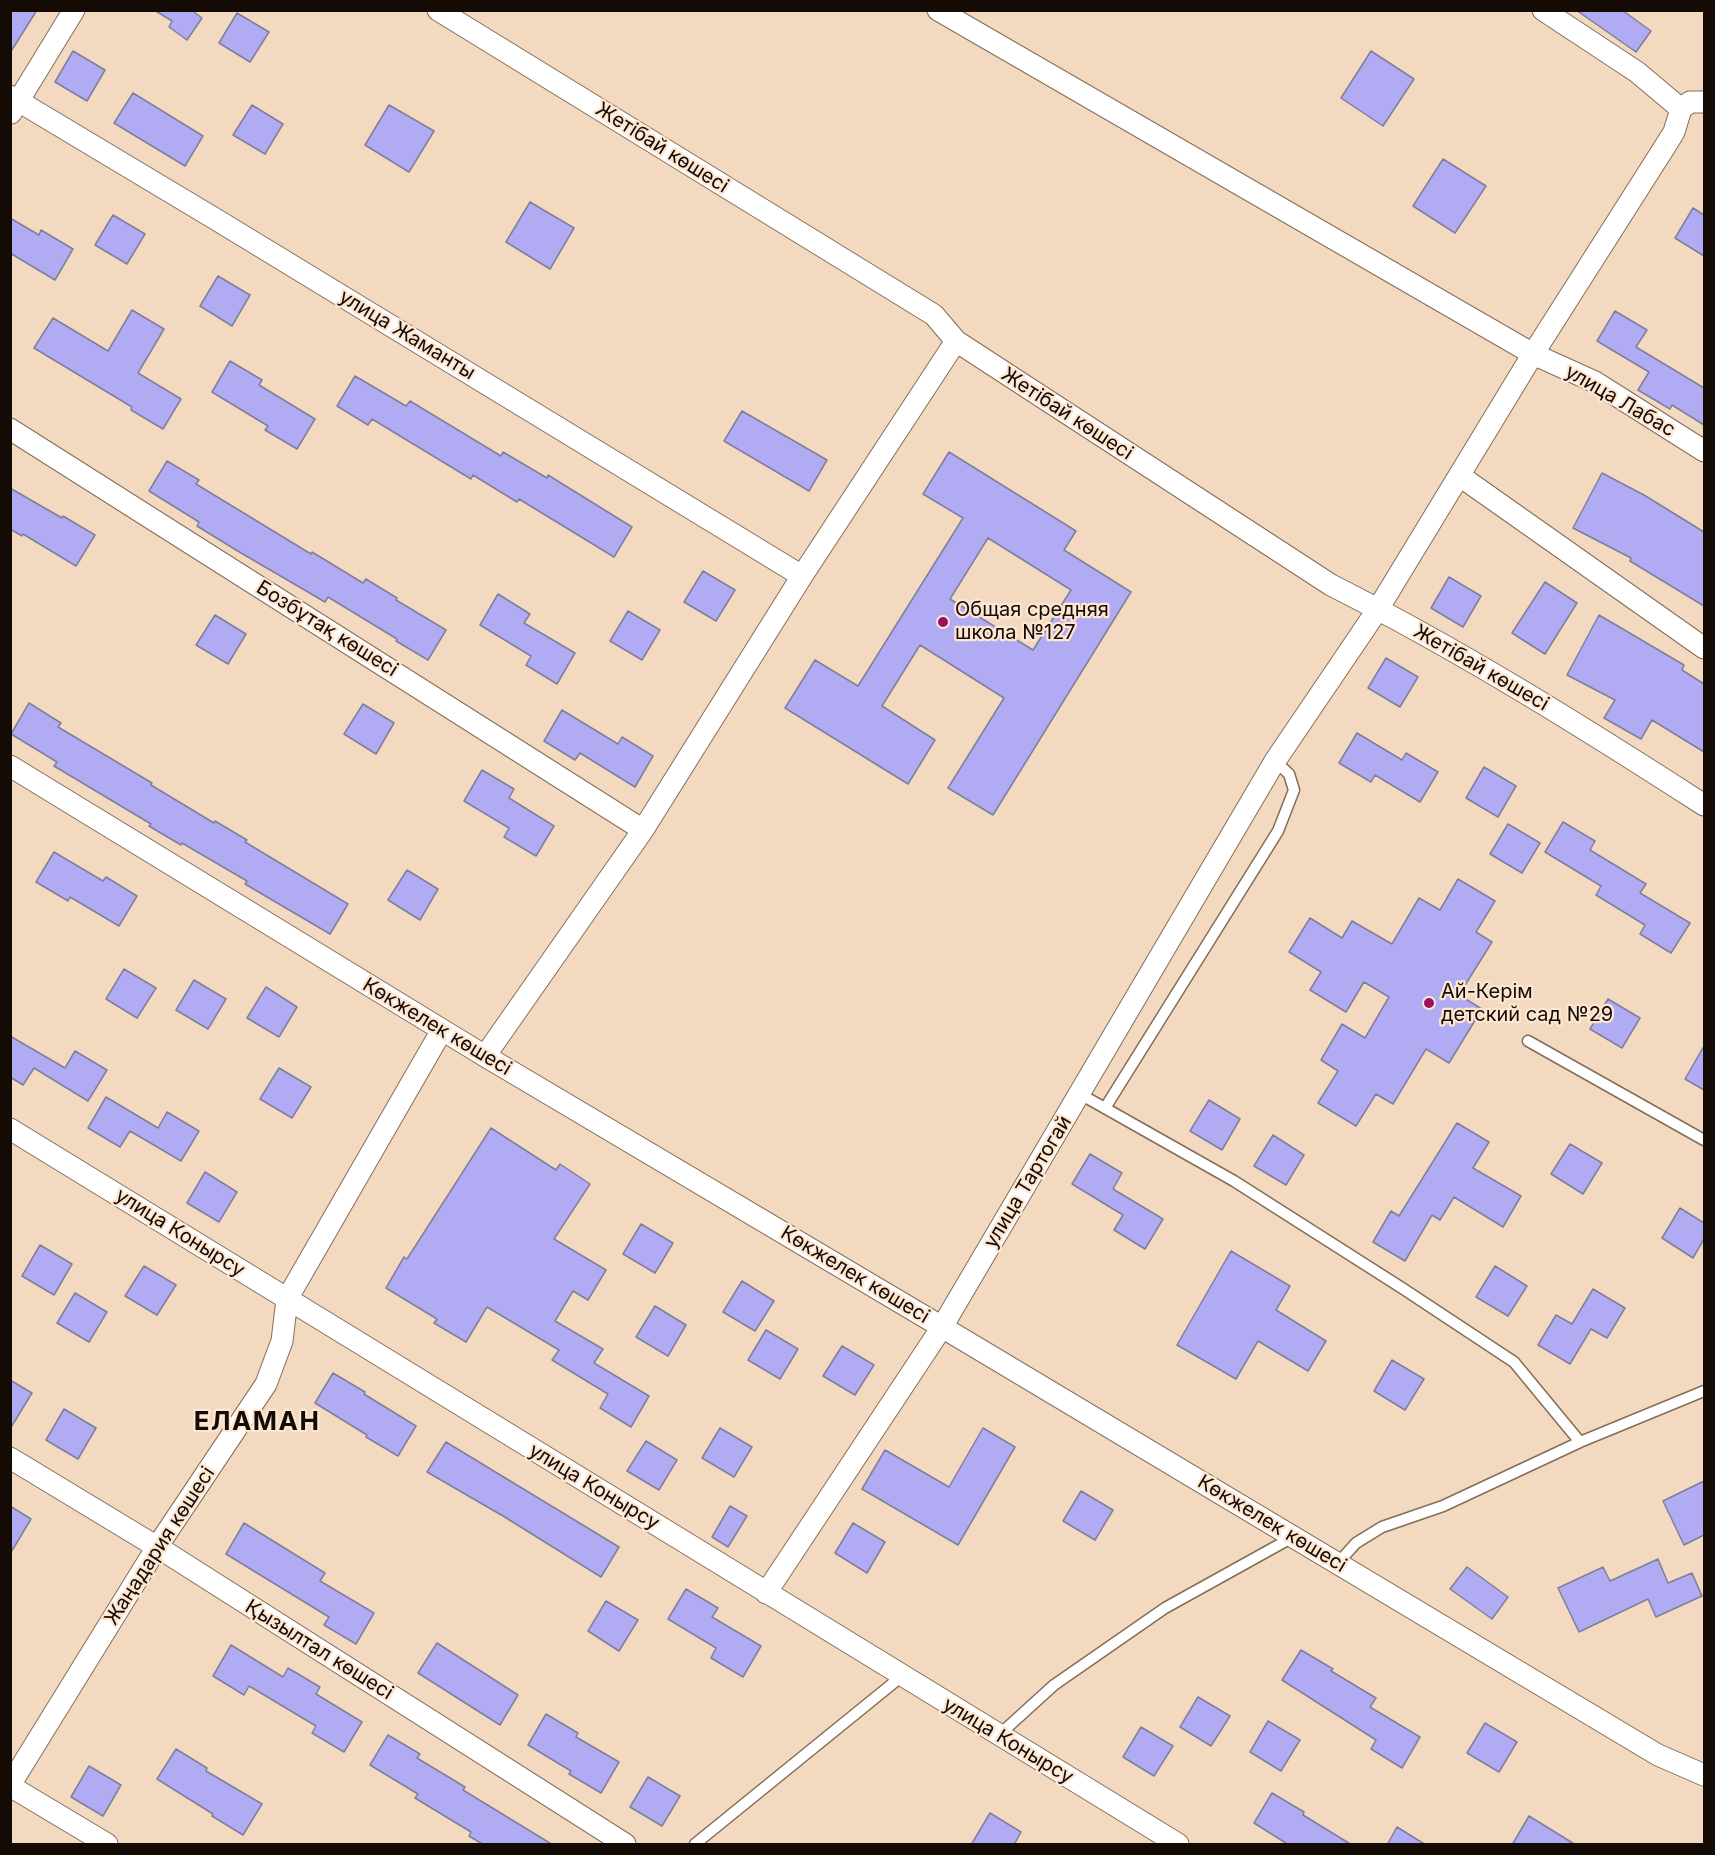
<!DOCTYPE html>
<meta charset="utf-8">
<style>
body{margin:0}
#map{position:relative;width:1715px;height:1855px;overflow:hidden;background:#f3d9c0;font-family:Inter,sans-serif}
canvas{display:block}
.frame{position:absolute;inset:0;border:12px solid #130b04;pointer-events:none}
</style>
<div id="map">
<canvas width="1715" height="1855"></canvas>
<div class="frame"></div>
</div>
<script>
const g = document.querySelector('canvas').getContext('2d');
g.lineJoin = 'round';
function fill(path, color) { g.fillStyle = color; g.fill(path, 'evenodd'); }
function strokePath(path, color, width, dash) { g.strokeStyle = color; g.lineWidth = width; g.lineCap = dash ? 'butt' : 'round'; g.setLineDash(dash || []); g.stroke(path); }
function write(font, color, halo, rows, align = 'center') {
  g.font = font + ' Inter,sans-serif'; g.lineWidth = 4.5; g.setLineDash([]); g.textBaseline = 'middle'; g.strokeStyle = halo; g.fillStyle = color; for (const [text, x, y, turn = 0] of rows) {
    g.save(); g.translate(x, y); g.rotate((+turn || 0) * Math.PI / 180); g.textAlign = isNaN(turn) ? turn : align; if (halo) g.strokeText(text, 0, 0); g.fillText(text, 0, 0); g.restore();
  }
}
const building = new Path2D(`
 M10 10H37L10 53Z
 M154 10H191L202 18 187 40 169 27 172 21Z
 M1576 10H1622L1651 31 1636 52Z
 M237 13 269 32 250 62 219 43Z
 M73 51 105 70 87 101 55 82Z
 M1371 51 1414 79 1383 126 1341 98Z
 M133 93 203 136 185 166 114 123Z
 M252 105 283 124 265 154 233 135Z
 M389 105 434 131 409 172 365 145Z
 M1443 159 1486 186 1455 233 1413 206Z
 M530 202 574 228 550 269 506 242Z
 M1693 208 1704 215V256L1675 238Z
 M113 215 145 234 127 264 95 245Z
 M10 218 39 235 41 230 73 249 55 280 10 253Z
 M218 276 250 295 232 326 200 306Z
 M132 310 164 329 138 373 181 399 163 429 131 410 132 407 34 348 53 318 108 351Z
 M1615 311 1647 330 1636 347 1704 388V425L1672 405 1670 409 1638 390 1649 372 1597 341Z
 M230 361 262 380 259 385 315 419 297 449 265 430 268 426 212 392Z
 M355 376 406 406 410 401 501 456 503 452 547 478 548 475 632 527 614 557 519 499 517 502 473 475 471 479 372 419 368 425 337 406Z
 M742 411 827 460 809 491 724 441Z
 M949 452 1076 531 1064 550 1131 592 993 815 948 788 1004 698 920 645 882 706 935 740 908 784 785 708 815 660 858 686 963 518 923 494ZM988 538 1071 590 1033 650 950 599Z
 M167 461 199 480 196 484 311 554 312 552 363 583 366 579 397 598 396 600 446 630 428 660 396 641 397 639 328 597 325 602 236 550 197 526 199 522 149 491Z
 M1602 473 1644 495 1704 532V606L1630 561 1631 558 1573 528Z
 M10 488 62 518 63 516 95 535 76 566 23 534 22 536 10 529Z
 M703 571 735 590 716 621 684 602Z
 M1449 577 1481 596 1463 627 1431 608Z
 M1545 582 1577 603 1545 654 1512 633Z
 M498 594 530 614 524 623 575 653 557 684 526 665 531 656 480 625Z
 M628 611 660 630 642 660 610 641Z
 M215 615 246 634 228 664 196 645Z
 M1599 615 1684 665 1682 670 1704 684V752L1652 720 1641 739 1604 718 1615 700 1567 675Z
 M1386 658 1418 677 1400 707 1368 688Z
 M29 703 61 723 58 727 152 783 151 785 214 823 215 821 247 840 245 842 348 904 330 934 245 884 247 881 182 843 181 845 149 826 151 824 54 766 57 762 11 734Z
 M363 704 394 723 376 754 344 734Z
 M562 710 618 744 622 737 653 756 635 787 580 753 575 760 544 741Z
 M1357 733 1402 760 1406 753 1438 772 1420 802 1375 775 1371 782 1339 763Z
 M1484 767 1516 786 1498 817 1466 798Z
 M482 770 514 789 509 798 554 826 536 856 504 837 509 828 464 801Z
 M1563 822 1595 841 1590 850 1646 884 1640 893 1690 923 1671 953 1640 934 1645 925 1596 895 1601 886 1545 852Z
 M1508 824 1540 843 1522 873 1490 854Z
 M54 852 103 881 106 877 137 896 119 926 70 897 68 901 36 882Z
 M407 870 438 889 420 920 388 900Z
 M1458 879 1495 901 1476 932 1492 942 1459 995 1482 1009 1449 1063 1426 1049 1393 1104 1376 1094 1356 1126 1318 1103 1338 1071 1321 1060 1342 1024 1365 1038 1389 997 1364 982 1346 1012 1310 990 1321 972 1289 952 1310 918 1342 938 1352 921 1392 944 1419 898 1440 910Z
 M124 969 156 988 137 1018 106 999Z
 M194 980 226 999 208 1029 176 1010Z
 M266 987 297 1007 279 1037 247 1018Z
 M1608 999 1640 1018 1622 1048 1590 1029Z
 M10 1036 65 1068 75 1051 107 1070 88 1101 34 1068 23 1085 10 1077Z
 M1704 1046V1090L1685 1079Z
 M279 1068 311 1087 292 1118 260 1099Z
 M106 1097 158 1128 167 1112 199 1131 181 1161 130 1131 120 1147 88 1128Z
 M1209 1100 1240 1119 1222 1150 1190 1131Z
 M1457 1123 1489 1142 1473 1168 1521 1196 1503 1227 1454 1197 1440 1220 1432 1215 1405 1261 1373 1242 1391 1211 1399 1216Z
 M491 1128 556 1170 560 1164 590 1184 554 1239 606 1270 588 1300 573 1291 555 1321 603 1349 594 1363 649 1396 631 1427 600 1408 608 1394 552 1360 559 1350 487 1307 466 1342 434 1323 437 1319 386 1288 404 1257 407 1259Z
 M1273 1135 1304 1155 1286 1185 1254 1166Z
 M1570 1144 1602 1163 1583 1194 1551 1174Z
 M1090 1154 1122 1173 1113 1189 1163 1219 1145 1249 1114 1230 1123 1215 1072 1184Z
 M205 1172 237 1192 219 1222 187 1203Z
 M1680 1208 1704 1223V1239L1693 1258 1662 1238Z
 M641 1224 673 1243 655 1273 623 1254Z
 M40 1245 72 1264 54 1295 22 1276Z
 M1231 1251 1290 1286 1276 1310 1326 1341 1308 1371 1258 1341 1236 1379 1177 1345Z
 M144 1266 176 1285 157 1315 125 1296Z
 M1495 1266 1527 1286 1508 1316 1476 1297Z
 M742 1281 774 1301 755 1331 723 1312Z
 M1593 1289 1625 1308 1607 1338 1591 1329 1570 1364 1538 1345 1556 1315 1572 1324Z
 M75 1293 107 1312 89 1342 57 1323Z
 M655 1306 686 1325 668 1356 636 1337Z
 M766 1330 798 1349 780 1379 748 1360Z
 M842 1346 874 1365 855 1395 823 1376Z
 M1392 1360 1424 1379 1405 1410 1374 1391Z
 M333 1373 365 1392 364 1394 416 1426 398 1456 366 1437 367 1435 315 1403Z
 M10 1380 32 1393 10 1429Z
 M64 1409 96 1428 78 1459 46 1440Z
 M720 1428 752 1447 734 1477 702 1458Z
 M983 1428 1015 1447 958 1545 862 1489 885 1450 949 1487Z
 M646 1441 677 1460 659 1490 627 1471Z
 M446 1442 619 1547 601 1577 503 1516 427 1472Z
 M1704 1481V1535L1684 1545 1663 1501Z
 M1081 1491 1113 1510 1095 1540 1063 1521Z
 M10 1506 31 1519 10 1554Z
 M730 1506 747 1516 728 1547 712 1537Z
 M244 1523 325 1573 320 1581 374 1613 356 1644 324 1625 329 1617 226 1554Z
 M853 1523 885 1542 867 1573 835 1553Z
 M1658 1559 1668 1583 1692 1573 1702 1596 1656 1617 1648 1599 1579 1632 1558 1588 1603 1567 1610 1581Z
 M1467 1567 1508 1597 1492 1619 1450 1589Z
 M686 1589 718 1608 712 1617 761 1646 743 1677 711 1658 716 1648 668 1619Z
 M606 1601 638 1620 619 1651 588 1631Z
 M437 1643 518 1695 500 1725 418 1673Z
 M231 1645 283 1677 288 1668 320 1687 316 1694 362 1722 344 1752 312 1733 316 1726 249 1686 244 1695 213 1676Z
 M1301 1650 1333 1669 1331 1671 1376 1698 1370 1707 1420 1737 1402 1768 1371 1749 1376 1740 1282 1680Z
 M1198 1697 1230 1716 1211 1746 1180 1727Z
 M546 1714 578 1733 576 1737 619 1762 601 1793 569 1774 571 1771 528 1745Z
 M1268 1721 1300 1740 1281 1771 1250 1752Z
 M1485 1723 1517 1742 1499 1772 1467 1753Z
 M1141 1727 1173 1746 1154 1776 1123 1757Z
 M388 1735 420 1754 417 1758 465 1787 463 1790 553 1845H484L469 1836 471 1832 415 1798 418 1794 370 1765Z
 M176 1749 207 1768 206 1771 262 1804 243 1835 212 1816 213 1814 157 1779Z
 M89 1766 121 1785 103 1816 71 1797Z
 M648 1777 680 1796 662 1826 630 1807Z
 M1272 1793 1304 1812 1303 1815 1352 1845H1289L1254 1823Z
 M990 1813 1021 1832 1014 1845H971Z
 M1529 1816 1576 1845H1512Z
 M1397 1827 1426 1845H1387Z`);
fill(building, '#b0abf2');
strokePath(building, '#7f7e9b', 1.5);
const lane = new Path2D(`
 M1528 1041 1704 1140
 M1080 1094 1234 1181 1402 1288 1514 1362 1580 1442
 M1105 1108 1278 831 1294 790 1289 774 1275 761
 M1338 1563 1356 1543 1382 1527 1443 1506 1580 1442 1704 1391
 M999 1735 1054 1685 1165 1608 1293 1537
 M695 1844 902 1676`);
const street = new Path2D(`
 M438 10 934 315 956 341 1331 585C1460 650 1583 727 1704 805
 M938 10 1533 354 1595 382 1704 451
 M1543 10 1637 72 1681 109 1690 102H1704
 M10 96 217 220 802 576
 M11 113 74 10
 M10 429 643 830
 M1460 476 1704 648
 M10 766 485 1056 942 1327 1658 1755 1704 1775
 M485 1056 643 830 802 576 956 341
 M10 1129 1178 1844
 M10 1458 167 1553 625 1844
 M766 1593 942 1327 1275 761 1378 609 1533 354 1664 148 1674 132 1681 109
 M10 1785 157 1547 266 1384 282 1341 287 1299 442 1030
 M10 1786 107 1844`);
strokePath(lane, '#846d57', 13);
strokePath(street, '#846d57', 23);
strokePath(lane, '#fff', 10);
strokePath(street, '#fff', 21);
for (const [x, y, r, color] of [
 [943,622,6,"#9c1262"],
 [1429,1003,6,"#9c1262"]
]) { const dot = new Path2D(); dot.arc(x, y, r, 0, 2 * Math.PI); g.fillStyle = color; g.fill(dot); strokePath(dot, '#fde7d3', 2); }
write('20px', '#130b04', '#fde7d3', [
 ["Жетібай көшесі",662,148,32],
 ["улица Жаманты",407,335,31],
 ["улица Лабас",1620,401,30],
 ["Жетібай көшесі",1067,414,33],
 ["Бозбұтақ көшесі",327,629,32],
 ["Жетібай көшесі",1481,668,30],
 ["Көкжелек көшесі",437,1027,31],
 ["улица Тартогай",1028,1182,-59],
 ["улица Конырсу",180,1233,32],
 ["Көкжелек көшесі",855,1275,31],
 ["улица Конырсу",594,1487,31],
 ["Көкжелек көшесі",1272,1524,31],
 ["Жаңадария көшесі",160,1546,-57],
 ["Қызылтал көшесі",319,1650,32],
 ["улица Конырсу",1008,1741,31]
]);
write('20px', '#130b04', '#fde7d3', [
 ["Общая средняя",955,610],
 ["школа №127",955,633],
 ["Ай-Керім",1441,992],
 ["детский сад №29",1441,1015]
], 'left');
g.letterSpacing = '1.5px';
write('bold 26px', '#130b04', '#fde7d3', [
 ["ЕЛАМАН",257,1422]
]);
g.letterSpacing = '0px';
</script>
